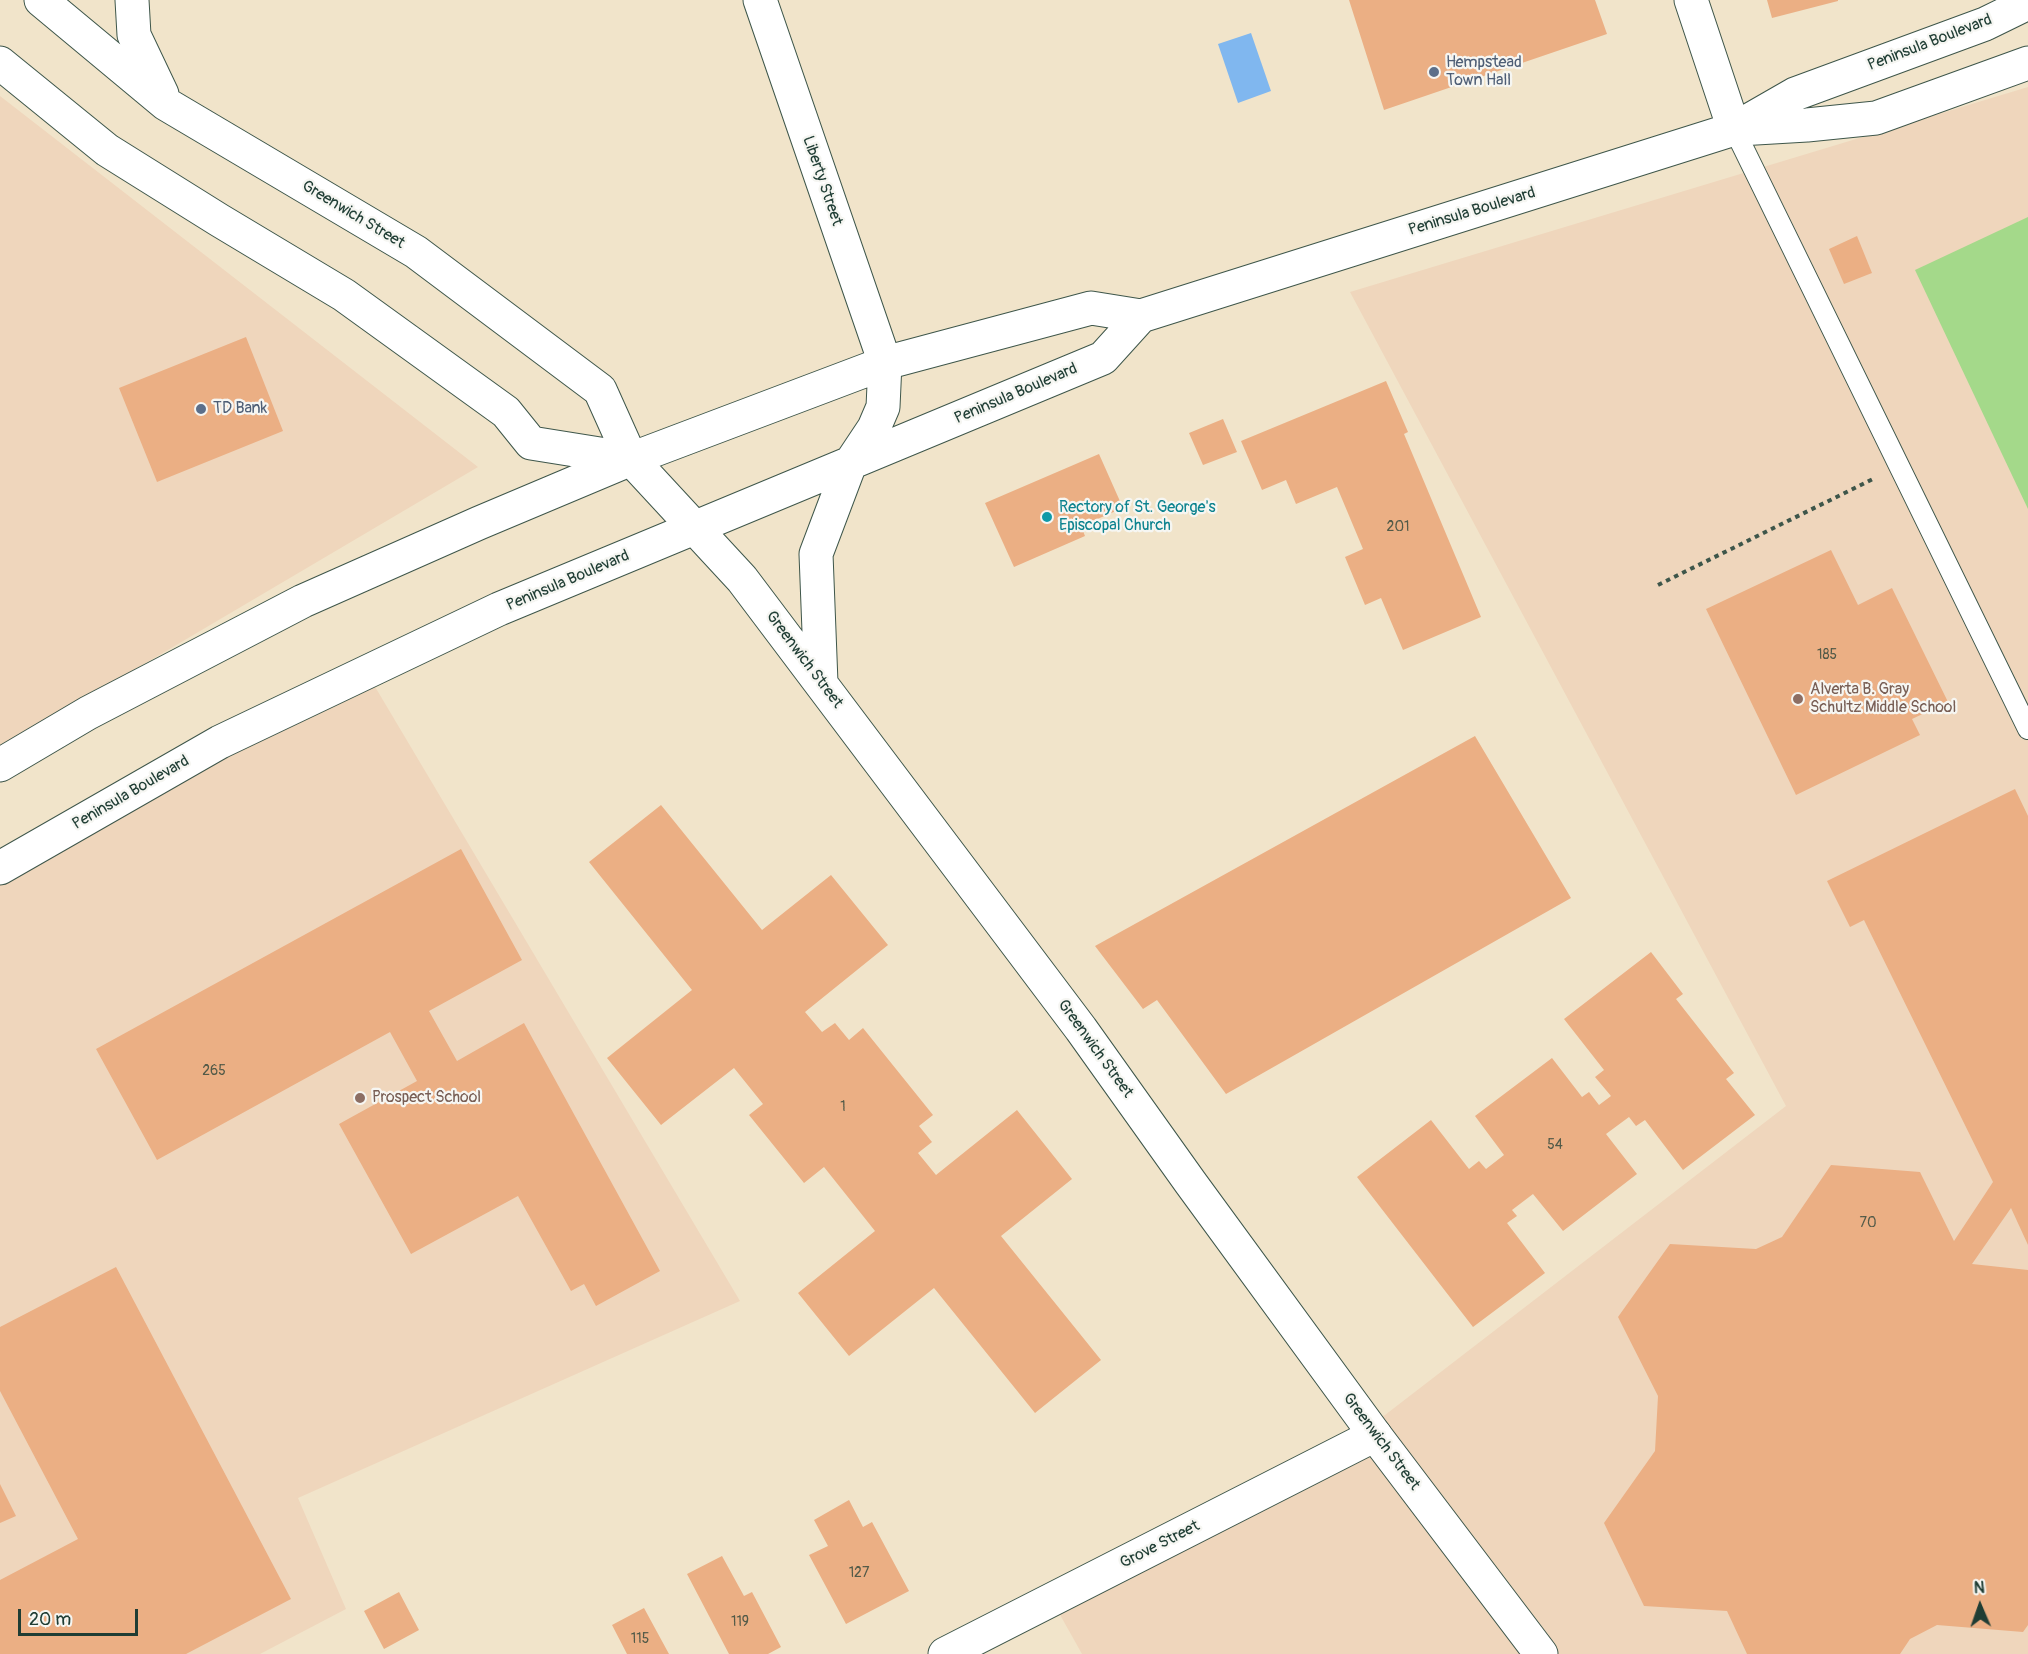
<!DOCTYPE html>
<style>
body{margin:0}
#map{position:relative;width:2028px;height:1654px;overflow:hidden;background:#f1e4ca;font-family:Pangolin,sans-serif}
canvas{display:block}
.north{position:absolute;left:1950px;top:1576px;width:60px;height:60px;-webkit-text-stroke:4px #f6f6f2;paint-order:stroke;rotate:358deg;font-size:16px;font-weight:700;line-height:24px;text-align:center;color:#1f3d34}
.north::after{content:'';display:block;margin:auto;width:21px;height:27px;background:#1f3d34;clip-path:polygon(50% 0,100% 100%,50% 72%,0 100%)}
.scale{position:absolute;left:18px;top:1609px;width:120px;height:27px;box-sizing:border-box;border:3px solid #1f3d34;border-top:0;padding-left:8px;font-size:18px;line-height:21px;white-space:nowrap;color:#1f3d34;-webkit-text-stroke:4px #f6f6f2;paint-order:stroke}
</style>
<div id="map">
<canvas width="2028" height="1654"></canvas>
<div class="north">N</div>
<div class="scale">20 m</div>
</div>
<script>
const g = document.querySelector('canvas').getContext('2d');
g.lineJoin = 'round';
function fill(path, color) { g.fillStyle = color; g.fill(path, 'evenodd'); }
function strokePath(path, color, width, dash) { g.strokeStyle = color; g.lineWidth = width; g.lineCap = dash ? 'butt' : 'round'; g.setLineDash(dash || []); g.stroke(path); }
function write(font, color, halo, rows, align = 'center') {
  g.font = font + ' Pangolin,sans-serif'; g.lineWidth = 4.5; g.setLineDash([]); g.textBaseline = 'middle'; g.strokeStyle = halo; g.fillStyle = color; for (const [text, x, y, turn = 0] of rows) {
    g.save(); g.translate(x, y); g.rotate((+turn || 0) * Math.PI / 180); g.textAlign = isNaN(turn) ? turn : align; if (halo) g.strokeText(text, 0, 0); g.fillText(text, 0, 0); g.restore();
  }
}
fill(new Path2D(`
 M2028 87V1654H1082L1045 1588 1385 1415 1786 1106 1350 292Z
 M0 96 478 467 0 749Z
 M374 685 740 1301 298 1498 346 1609 260 1654H0V885L209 762Z`), '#efd6bc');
fill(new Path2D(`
 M2028 217V509L1915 270Z`), '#a4d98a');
fill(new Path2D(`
 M1251 33 1271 91 1238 103 1218 44Z`), '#80b7ef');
fill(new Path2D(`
 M1349 0H1595L1607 34 1384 110Z
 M1767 0H1838V1L1772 18Z
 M1857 236 1872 273 1844 284 1829 249Z
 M246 337 283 431 157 482 119 388Z
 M1386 381 1408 432 1404 434 1481 617 1403 650 1381 598 1365 605 1345 557 1363 549 1337 487 1296 504 1286 480 1262 490 1241 441Z
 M1223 419 1237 452 1203 465 1189 433Z
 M1099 454 1123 508 1081 526 1085 536 1014 567 985 503Z
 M1831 550 1858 605 1892 588 1948 702 1912 719 1920 735 1796 795 1706 609Z
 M1475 736 1571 898 1226 1094 1157 1000 1143 1009 1095 946Z
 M2015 789 2028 816V1245L2011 1208 1972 1264 2028 1270V1625L2023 1632 1937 1625 1910 1639 1900 1654H1747L1727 1611 1644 1606 1604 1523 1655 1451 1658 1396 1618 1317 1670 1244 1756 1249 1782 1237 1831 1165 1920 1172 1954 1241 1993 1182 1864 920 1850 927 1827 881Z
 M661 805 762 930 831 875 888 945 805 1012 822 1032 835 1023 849 1040 863 1028 933 1115 919 1126 932 1142 918 1153 936 1175 1017 1110 1072 1179 1001 1236 1101 1360 1035 1413 934 1288 849 1356 798 1293 875 1231 824 1167 804 1183 749 1115 763 1104 734 1068 661 1125 607 1058 692 990 589 862Z
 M461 849 522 960 429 1011 457 1061 524 1023 660 1271 596 1306 584 1284 571 1291 518 1196 411 1254 339 1124 417 1081 390 1032 157 1160 96 1049Z
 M1651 952 1683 994 1676 999 1734 1073 1726 1079 1755 1115 1683 1170 1645 1120 1636 1126 1629 1117 1606 1134 1637 1174 1563 1231 1533 1194 1512 1210 1517 1216 1507 1223 1545 1273 1473 1327 1357 1177 1431 1120 1469 1169 1479 1161 1486 1169 1504 1155 1475 1116 1552 1058 1582 1097 1589 1092 1599 1105 1611 1096 1595 1077 1604 1070 1564 1019Z
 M116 1267 291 1599 186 1654H0V1580L78 1539 0 1391V1327Z
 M0 1484 16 1516 0 1523Z
 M849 1500 863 1527 872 1522 909 1591 846 1624 809 1555 828 1546 814 1520Z
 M722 1556 744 1596 752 1592 781 1647 768 1654H729L687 1574Z
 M399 1592 419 1630 384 1649 364 1611Z
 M644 1608 669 1654H627L612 1625Z`), '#ebaf84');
const service = new Path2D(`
 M1734 129 2028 729`);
const minor = new Path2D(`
 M760 0 885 363
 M945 1654 1375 1435`);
const secondary = new Path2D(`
 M1691 0 1734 129`);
const primary = new Path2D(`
 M41 0 166 104 416 252 600 390 631 459 742 579 1081 1029 1190 1182 1375 1435 1541 1654
 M132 0 134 35 162 94
 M0 63 107 150 219 220 344 295 506 412 531 443 631 459
 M1739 129 1807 125 1876 118 2028 63
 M821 683 816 554 850 464 874 428 883 407 885 363
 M0 765 88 713 303 601 479 523 631 459 885 363 1091 308 1141 316 1734 129 1795 94 1985 24 2028 3
 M0 868 220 742 499 609 1103 358 1141 316`);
strokePath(service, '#3e564a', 22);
strokePath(minor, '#3e564a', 35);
strokePath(secondary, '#3e564a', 35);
strokePath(primary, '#3e564a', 35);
strokePath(new Path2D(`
 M1658 585 1873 479`), '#3e564a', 4, [4.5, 4.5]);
strokePath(service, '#fff', 20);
strokePath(minor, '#fff', 33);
strokePath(secondary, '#fff', 33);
strokePath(primary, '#fff', 33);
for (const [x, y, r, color] of [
 [1434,72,6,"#5c6f8a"],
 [201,409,6,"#5c6f8a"],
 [1047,517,6,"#0f9aa8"],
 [1798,699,6,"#8d6e63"],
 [360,1098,6,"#8d6e63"]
]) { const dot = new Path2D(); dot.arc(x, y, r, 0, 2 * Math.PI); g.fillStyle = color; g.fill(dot); strokePath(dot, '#f6f6f2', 2); }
write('14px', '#525a48', null, [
 ["201",1398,527],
 ["185",1827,655],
 ["265",214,1071],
 ["1",843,1107],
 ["54",1555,1145],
 ["70",1868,1223],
 ["127",859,1573],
 ["119",740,1622],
 ["115",640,1639]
]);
write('16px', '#1f3d34', '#f6f6f2', [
 ["Peninsula Boulevard",1930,43,-21],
 ["Liberty Street",822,181,71],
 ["Peninsula Boulevard",1472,212,-17],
 ["Greenwich Street",353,215,31],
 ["Peninsula Boulevard",1016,394,-23],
 ["Peninsula Boulevard",568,581,-23],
 ["Greenwich Street",804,660,53],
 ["Peninsula Boulevard",131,793,-30],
 ["Greenwich Street",1095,1049,54],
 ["Greenwich Street",1381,1442,53],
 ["Grove Street",1160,1545,-27]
]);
write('16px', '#4e5e75', '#f6f6f2', [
 ["Hempstead",1446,63],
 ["Town Hall",1446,81],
 ["TD Bank",213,409]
], 'left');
write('16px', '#0d838f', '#f6f6f2', [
 ["Rectory of St. George's",1059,508],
 ["Episcopal Church",1059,526]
], 'left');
write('16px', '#785e54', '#f6f6f2', [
 ["Alverta B. Gray",1810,690],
 ["Schultz Middle School",1810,708],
 ["Prospect School",372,1098]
], 'left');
</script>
